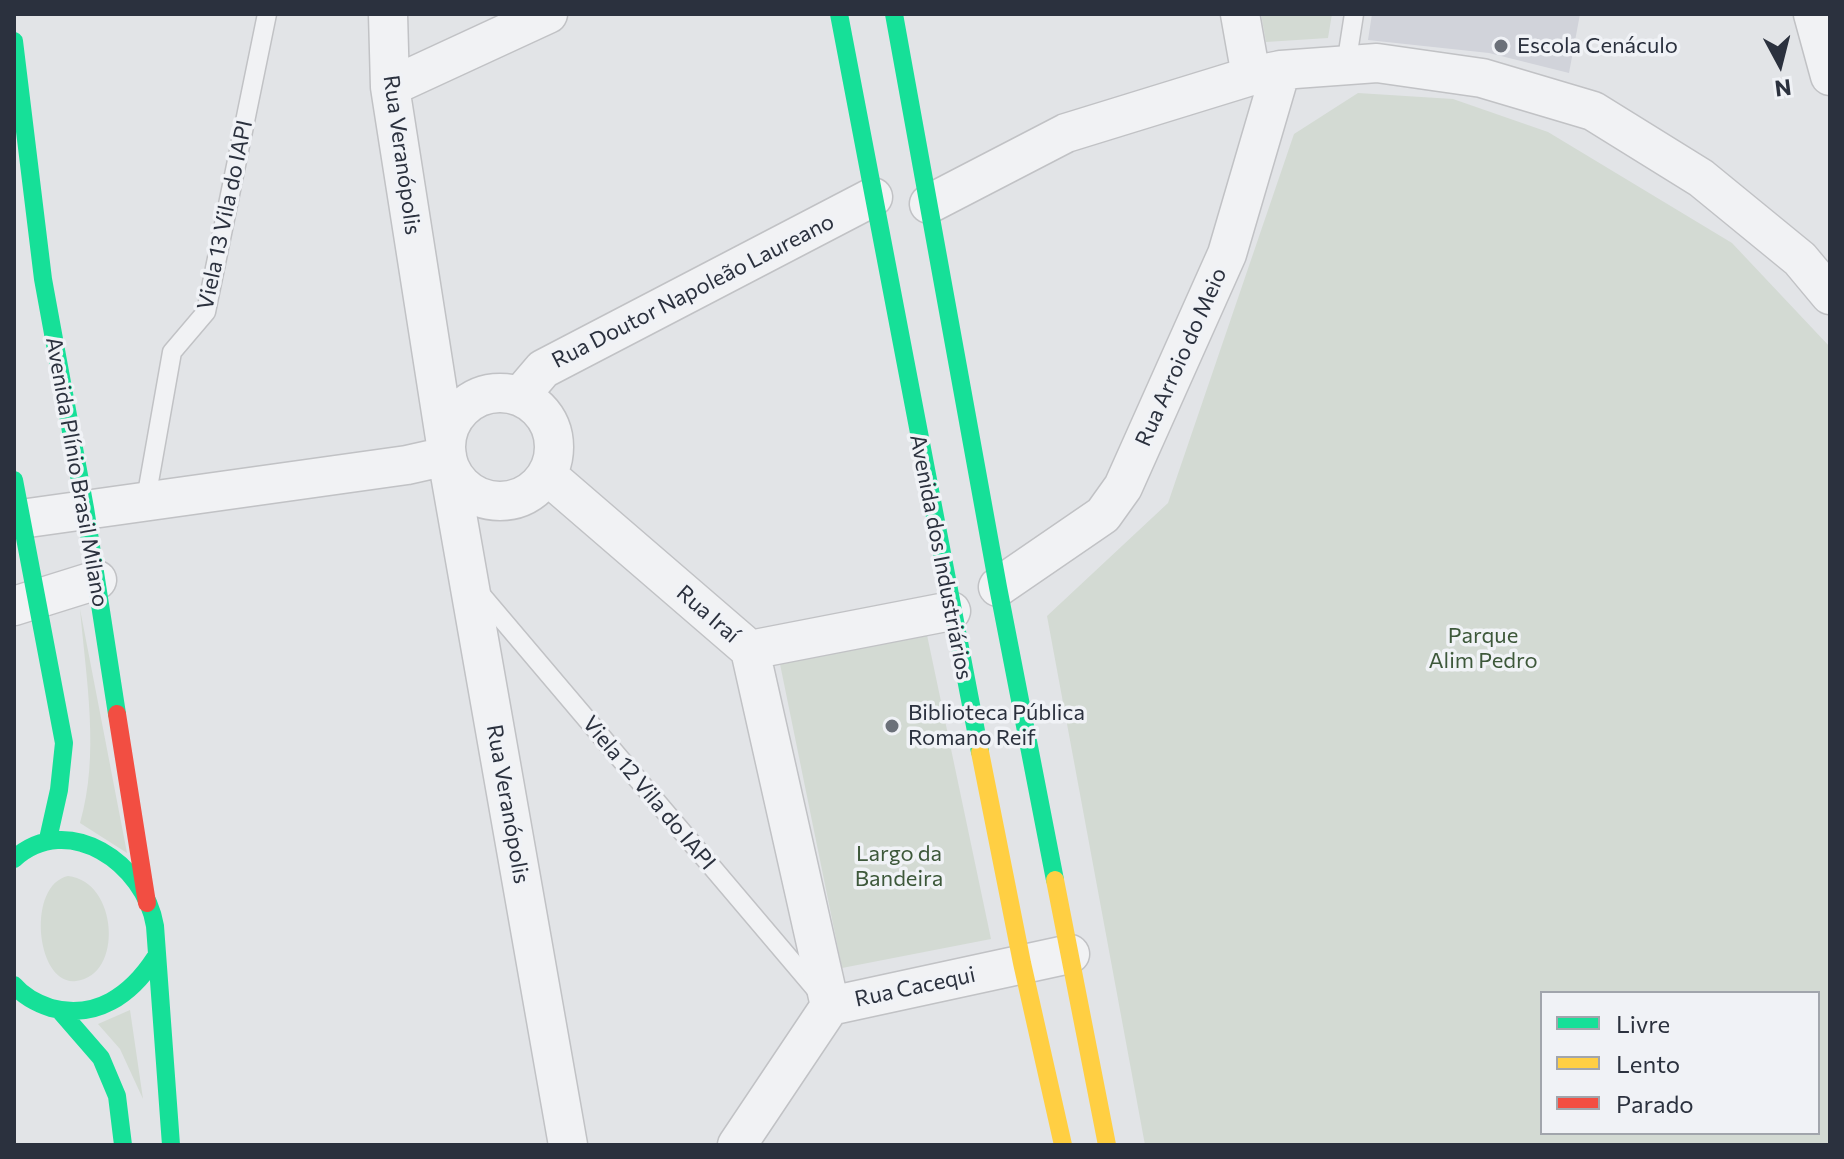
<!DOCTYPE html>
<meta charset="utf-8">
<style>
body{margin:0}
#map{position:relative;width:1844px;height:1159px;overflow:hidden;background:#e2e4e7;font-family:Commissioner,sans-serif}
canvas{display:block}
.frame{position:absolute;inset:0;border:16px solid #2b313e;pointer-events:none}
.legend{position:absolute;left:1540px;top:991px;width:280px;height:144px;box-sizing:border-box;background:#f0f2f6;border:2px solid #a1a5ac;margin:0;padding:10px 14px;list-style:none;font-size:24px;color:#2b313e}
.legend li{display:flex;align-items:center;gap:16px;height:40px}
.legend b{width:40px;border:2px solid #a1a5ac}
.north{position:absolute;left:1740px;top:24px;width:80px;height:80px;-webkit-text-stroke:6px #f0f2f6;paint-order:stroke;rotate:173deg;font-size:22px;font-weight:700;line-height:32px;text-align:center;color:#2b313e}
.north::after{content:'';display:block;margin:auto;width:28px;height:36px;background:#2b313e;clip-path:polygon(50% 0,100% 100%,50% 72%,0 100%)}
</style>
<div id="map">
<canvas width="1844" height="1159"></canvas>
<div class="frame"></div>
<ul class="legend">
<li><b style="height:10px;background:#16e098"></b>Livre</li>
<li><b style="height:10px;background:#ffcf43"></b>Lento</li>
<li><b style="height:10px;background:#f24e42"></b>Parado</li>
</ul>
<div class="north">N</div>
</div>
<script>
const g = document.querySelector('canvas').getContext('2d');
g.lineJoin = 'round';
function fill(path, color) { g.fillStyle = color; g.fill(path, 'evenodd'); }
function strokePath(path, color, width, dash) { g.strokeStyle = color; g.lineWidth = width; g.lineCap = dash ? 'butt' : 'round'; g.setLineDash(dash || []); g.stroke(path); }
function write(font, color, halo, rows, align = 'center') {
  g.font = font + ' Commissioner,sans-serif'; g.lineWidth = 7; g.setLineDash([]); g.textBaseline = 'middle'; g.strokeStyle = halo; g.fillStyle = color; for (const [text, x, y, turn = 0] of rows) {
    g.save(); g.translate(x, y); g.rotate((+turn || 0) * Math.PI / 180); g.textAlign = isNaN(turn) ? turn : align; if (halo) g.strokeText(text, 0, 0); g.fillText(text, 0, 0); g.restore();
  }
}
fill(new Path2D(`
 M1372 14H1580L1569 73 1489 53 1368 40Z`), '#d1d3da');
fill(new Path2D(`
 M1261 14H1332L1328 38 1266 42Z
 M1358 93 1453 99 1548 132 1732 243 1830 347V1145H1145L1047 616 1168 503 1294 134ZM1818 993V1133H1542V993Z
 M80 609 127 853 80 823C100 754 86 679 80 609Z
 M927 635 991 939 842 968 780 664Z
 M68 876C118 881 124 976 76 981 36 986 26 885 68 876Z
 M130 1010 143 1099 120 1049 98 1024Z`), '#d3dad3');
const lane = new Path2D(`
 M1346 65 1354 14
 M146 499 172 352 206 312 267 14
 M478 591 818 992`);
const street = new Path2D(`
 M388 14 390 87 445 438
 M1240 14 1251 76
 M1813 14 1830 76
 M390 87 548 14
 M929 204 1066 133 1251 76 1281 70 1377 63 1482 78 1593 111 1701 178 1800 259 1830 295
 M446 447a54 54 0 1 1 108 0a54 54 0 1 1-108 0Z
 M520 396 543 369 873 197
 M448 463 568 1145
 M547 475 750 650 951 611
 M21 519 407 465 447 456
 M998 587 1103 515 1123 487 1227 254 1281 70
 M14 606 97 580
 M750 650 830 1006
 M737 1145 830 1006 1070 954`);
strokePath(lane, '#c1c2c5', 21);
strokePath(street, '#c1c2c5', 41);
strokePath(lane, '#f1f2f4', 18);
strokePath(street, '#f1f2f4', 38);
strokePath(new Path2D(`
 M839 14 980 752
 M894 14 998 587 1055 880
 M14 41 43 279 85 508 117 714
 M14 480 64 743 59 790 48 839
 M14 859C68 810 145 864 155 926L171 1145
 M14 985C24 997 36 1003 51 1008 96 1020 131 995 155 958
 M61 1012 101 1058 117 1096 123 1145`), '#16e098', 18);
strokePath(new Path2D(`
 M980 752 1022 963 1063 1145
 M1055 880 1107 1145`), '#ffcf43', 18);
strokePath(new Path2D(`
 M117 714 147 903`), '#f24e42', 18);
for (const [x, y, r, color] of [
 [1501,46,8,"#6b7079"],
 [892,726,8,"#6b7079"]
]) { const dot = new Path2D(); dot.arc(x, y, r, 0, 2 * Math.PI); g.fillStyle = color; g.fill(dot); strokePath(dot, '#f0f2f6', 3); }
write('22px', '#2b313e', '#f0f2f6', [
 ["Escola Cenáculo",1517,46],
 ["Biblioteca Pública",908,713],
 ["Romano Reif",908,738]
], 'left');
write('22px', '#2b313e', '#f0f2f6', [
 ["Rua Veranópolis",402,155,82],
 ["Viela 13 Vila do IAPI",225,215,-78],
 ["Rua Doutor Napoleão Laureano",693,291,-27],
 ["Rua Arroio do Meio",1181,357,-66],
 ["Avenida Plínio Brasil Milano",77,472,80],
 ["Avenida dos Industriários",941,557,79],
 ["Rua Iraí",708,614,41],
 ["Viela 12 Vila do IAPI",649,793,50],
 ["Rua Veranópolis",508,804,80],
 ["Rua Cacequi",915,987,-12]
]);
write('22px', '#3d583a', '#f0f2f6', [
 ["Parque",1483,636],
 ["Alim Pedro",1483,661],
 ["Largo da",899,854],
 ["Bandeira",899,879]
]);
</script>
